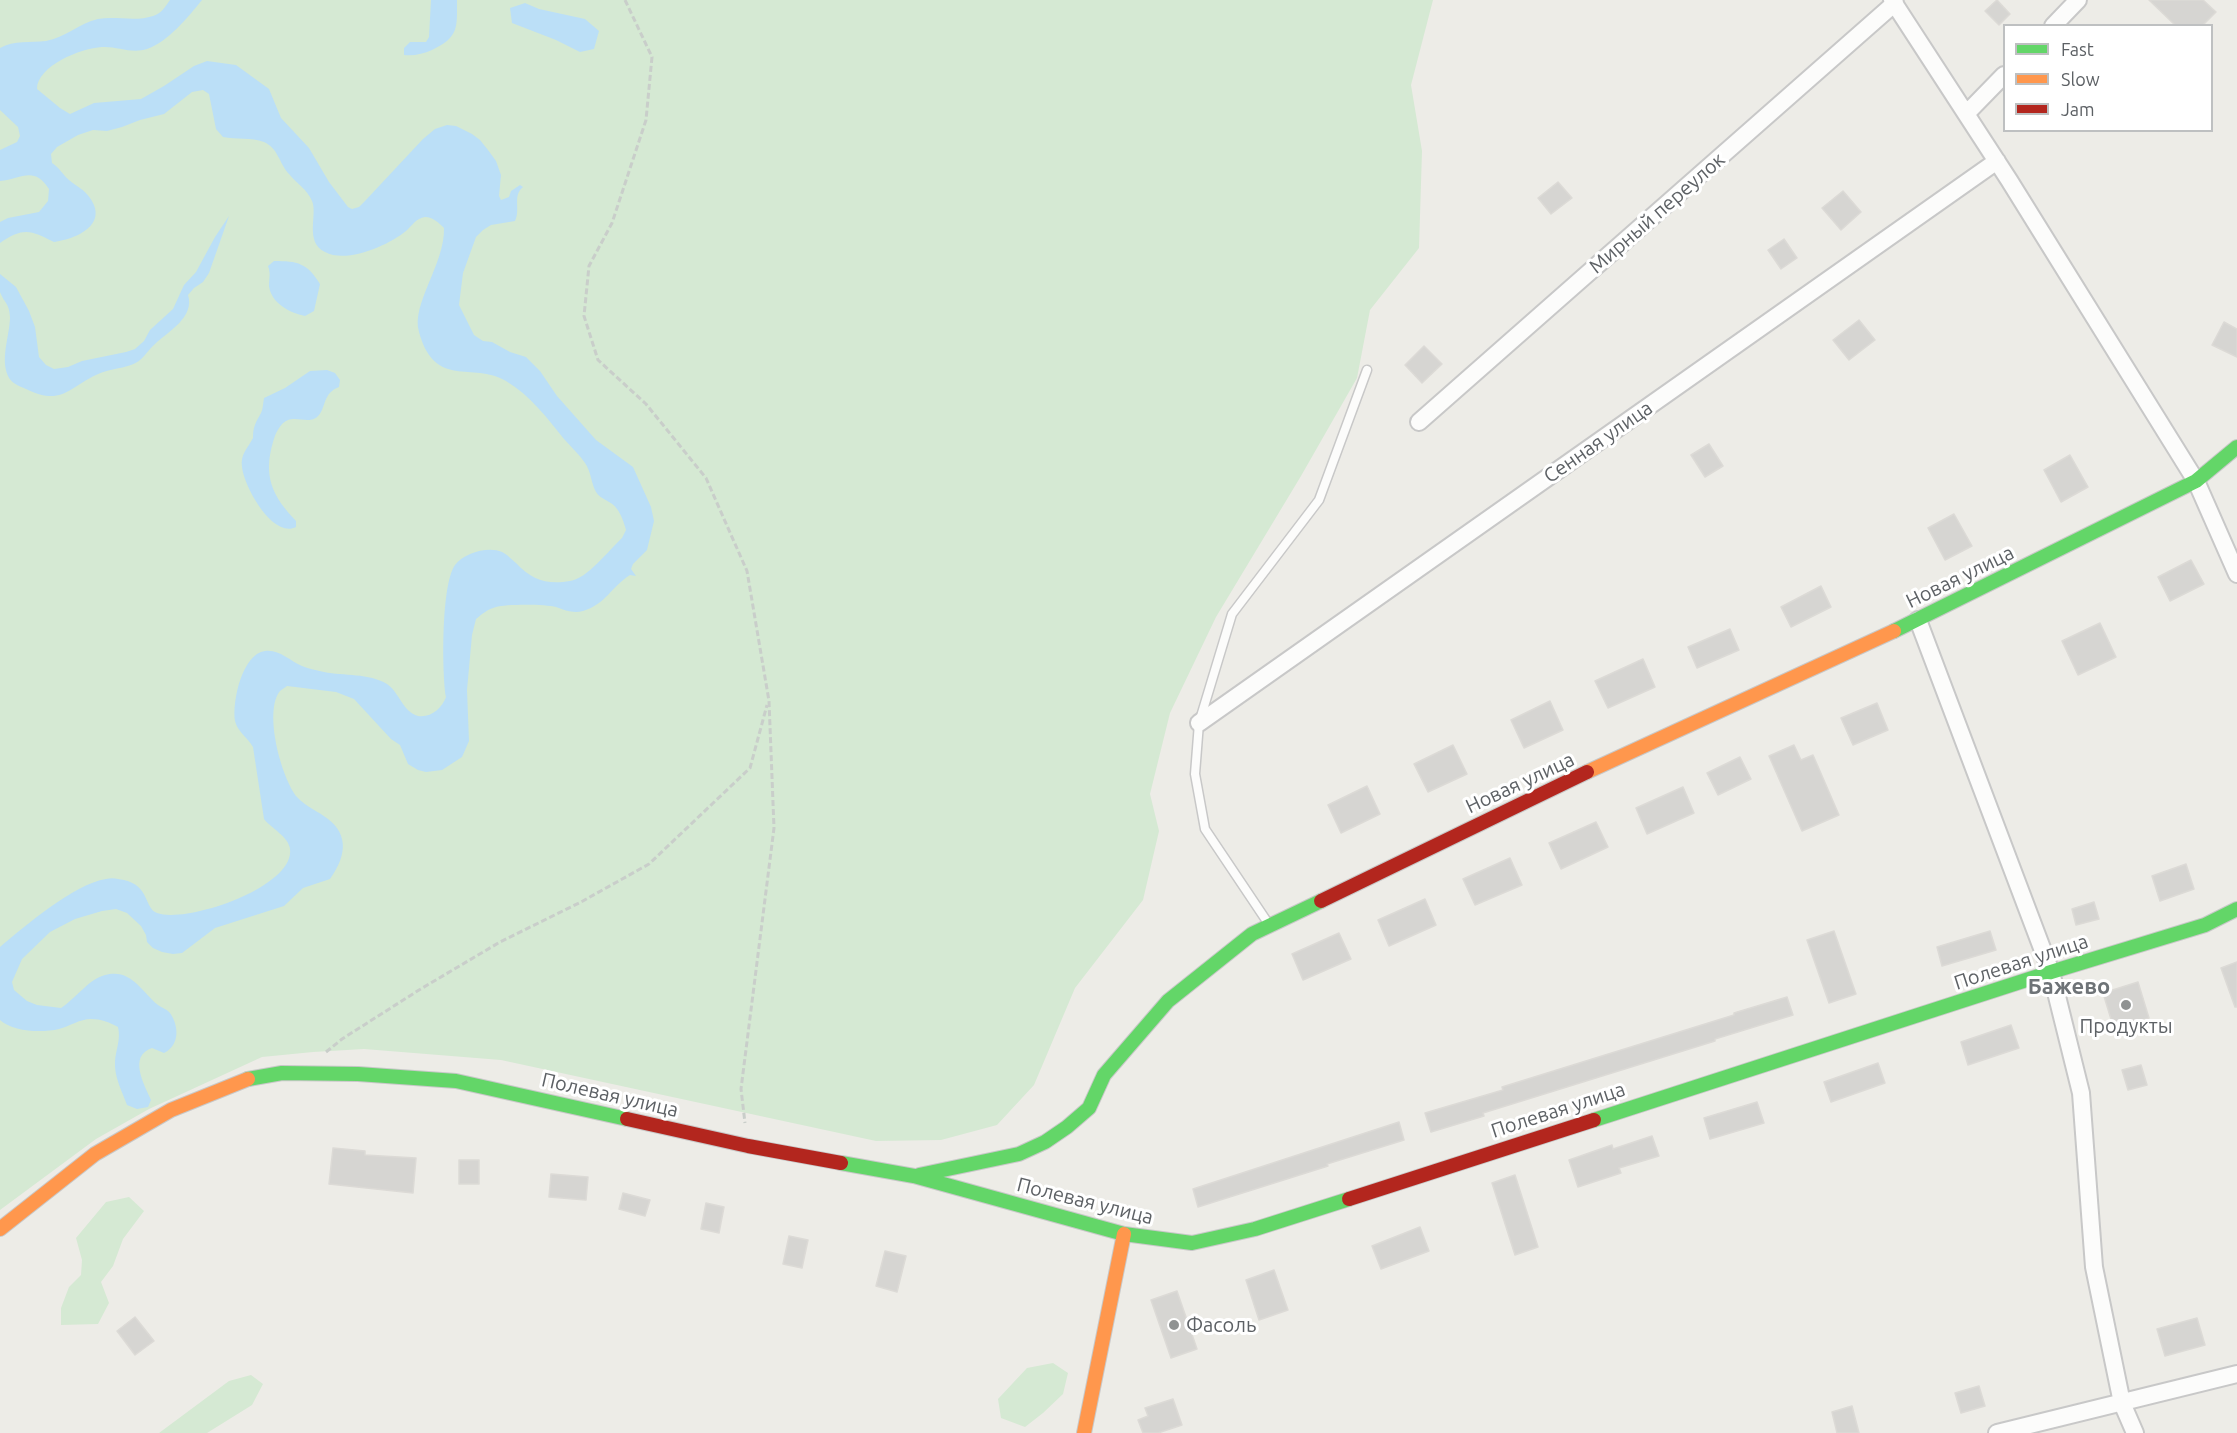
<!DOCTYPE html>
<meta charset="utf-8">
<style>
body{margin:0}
#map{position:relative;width:2237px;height:1433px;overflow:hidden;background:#edece7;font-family:Ubuntu,sans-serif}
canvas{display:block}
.legend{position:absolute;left:2003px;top:24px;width:210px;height:108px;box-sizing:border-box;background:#fff;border:2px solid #bec0c1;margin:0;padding:8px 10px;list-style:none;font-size:18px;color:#5d6165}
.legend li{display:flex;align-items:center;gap:12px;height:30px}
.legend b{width:30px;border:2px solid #bec0c1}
</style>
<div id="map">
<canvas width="2237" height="1433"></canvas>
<ul class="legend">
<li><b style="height:8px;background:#63d668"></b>Fast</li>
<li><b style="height:8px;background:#ff974d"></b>Slow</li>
<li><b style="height:8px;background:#b3261e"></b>Jam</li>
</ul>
</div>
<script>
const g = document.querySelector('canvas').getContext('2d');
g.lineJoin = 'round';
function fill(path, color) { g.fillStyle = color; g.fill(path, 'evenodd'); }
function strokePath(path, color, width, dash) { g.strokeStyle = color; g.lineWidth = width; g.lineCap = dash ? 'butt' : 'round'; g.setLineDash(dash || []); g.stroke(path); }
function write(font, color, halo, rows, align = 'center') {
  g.font = font + ' Ubuntu,sans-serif'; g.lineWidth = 6; g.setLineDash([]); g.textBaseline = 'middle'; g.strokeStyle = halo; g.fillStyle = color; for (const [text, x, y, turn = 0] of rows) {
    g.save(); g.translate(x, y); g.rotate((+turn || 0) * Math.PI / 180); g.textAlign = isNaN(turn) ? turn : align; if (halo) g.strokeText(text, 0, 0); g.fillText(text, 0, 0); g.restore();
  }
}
fill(new Path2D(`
 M0 0H1433L1411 85 1422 151 1419 248 1370 310 1357 378 1301 476 1216 617 1170 713 1150 794 1159 831 1143 900 1075 988 1034 1085 997 1125 941 1140 876 1141 501 1060 364 1049 313 1052 262 1057 149 1109 96 1139 0 1210Z
 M129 1197 144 1211 123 1239 113 1266 101 1282 109 1303 98 1324 61 1325V1308L69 1287 81 1275 82 1260 76 1238 106 1202Z
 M1053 1363 1068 1373 1063 1394 1043 1413 1025 1427 1001 1418 998 1399 1027 1368Z
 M251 1375 263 1384 252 1405 207 1433H159L229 1381Z`), '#d5e9d3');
fill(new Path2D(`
 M170 0H202C189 16 168 42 147 49 131 54 117 46 102 47 81 48 37 66 37 89L60 108 70 114 94 103 141 99 164 86 194 66 207 61 236 65 269 89 281 118 309 148 329 182 348 207 352 209 359 207 365 201 423 139 435 129 447 125 456 126 472 134 480 140 488 150 496 161 501 175 499 196 501 200 509 197 511 191 520 185 523 187C512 196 521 209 515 221L491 225 483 230 476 237 463 273 459 305 474 335 483 341 492 342 510 352 526 357 540 371 557 396 596 440 633 467 651 507 654 521 647 550 633 564 631 569 636 576 630 575C611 587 606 604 583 611 573 614 565 610 556 607 546 604 505 604 496 607 488 609 482 614 476 619L472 635 467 690 469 741 462 757 442 770 426 772 418 770 408 764 400 745 391 739 354 699 336 692 287 686C285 688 282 689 280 691 263 712 282 779 297 797 306 807 318 811 328 819 350 836 345 858 330 879L303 888 284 906 215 928 182 953 173 954 162 952 153 948 147 942 146 935 141 926 127 913 116 909 102 911 75 919 50 932 22 959 12 982 14 990 27 1001 37 1005 61 1008C75 999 89 979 105 975 131 968 141 991 158 1005 162 1008 167 1009 170 1013 179 1026 180 1045 164 1053L152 1048C128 1056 144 1084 151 1100L148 1107 137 1109 127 1105C122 1091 114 1077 115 1061 116 1049 121 1039 118 1027 109 1022 101 1019 91 1019 80 1019 70 1026 59 1029 42 1033 13 1032 0 1020V947C25 926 74 884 106 879 113 877 118 879 124 880 150 886 144 908 157 913 186 924 295 887 290 849 289 837 271 828 264 819L253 747C248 738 237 731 235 721 232 702 242 654 265 651 279 649 290 661 302 666 309 669 317 670 324 672 344 676 369 673 387 684 399 692 403 712 418 716 431 718 442 708 446 697 442 672 441 585 455 565 464 553 488 546 502 552 507 554 512 560 516 563 532 580 547 585 570 581 587 579 609 550 622 538L626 530C624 523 621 514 617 509 612 501 601 500 596 492 591 483 591 471 585 463 579 454 571 447 564 439 547 418 530 395 506 381 472 361 435 390 419 332 411 304 445 264 444 228 439 223 433 217 425 217 416 218 412 226 406 231 389 245 347 264 325 252 304 242 318 214 312 201 307 189 297 184 289 174 279 163 278 148 264 142 251 137 236 140 223 137L216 129 209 94 203 90 192 92 164 114 140 120 122 127 107 131 93 130 78 135 57 147 51 154 52 163C60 168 62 174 69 180 76 186 85 190 90 198 109 225 76 239 54 242 32 231 24 226 0 243V222L8 218 39 212 48 201 49 189C34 165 21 179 0 181V150L17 142 20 136 18 127 0 110V48C14 40 31 43 46 41 65 38 79 23 98 19 116 16 136 22 153 16 162 13 165 7 170 0Z
 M431 0H457C457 28 459 37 432 50 423 54 414 56 404 55V48L410 42H426L429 37Z
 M525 3 539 9 585 19 599 31 594 49 580 52 556 40 512 23 510 8Z
 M229 216 209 273 203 282 194 288 188 295C195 317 169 331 155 344 146 352 143 361 131 365 120 369 108 369 96 375 67 389 61 406 26 389 19 386 11 383 8 376 0 358 10 335 10 317 9 302 4 303 0 292 0 287 0 279 0 274L16 287 29 311 35 327 39 357 46 365 54 369 68 367 82 361 126 352 135 349 144 341 150 330 173 309 184 285 196 272 215 237Z
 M274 261C298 261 307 263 320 284L314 311 305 316C290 313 271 303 269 286 269 278 271 274 268 266Z
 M327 370 335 373 340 380 339 387C323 393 326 407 319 415 311 425 298 416 288 420 280 423 275 434 273 442 263 476 272 496 296 521V527C273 539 244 487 242 467 240 454 248 448 253 438 253 426 256 422 261 413 263 409 263 403 264 398L285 388 310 371Z`), '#bbdff7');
const building = new Path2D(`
 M1997 0 2010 14 1999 25 1985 11Z
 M2149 0H2203L2216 12 2202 26H2176Z
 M1558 182 1572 198 1551 214 1538 198Z
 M1843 191 1861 212 1841 230 1822 208Z
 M1784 239 1797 258 1781 269 1768 250Z
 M1859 320 1875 340 1849 360 1833 340Z
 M2224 322 2237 329V357L2212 345Z
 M1424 346 1442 364 1422 383 1405 365Z
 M1709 444 1723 466 1705 477 1691 455Z
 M2070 455 2088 487 2061 502 2044 470Z
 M1954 514 1972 546 1945 560 1928 528Z
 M2191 560 2204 584 2170 601 2158 577Z
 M1821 586 1831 607 1791 627 1781 607Z
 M2100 623 2116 657 2078 675 2062 641Z
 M1730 629 1739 650 1697 668 1688 647Z
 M1643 659 1655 687 1608 708 1595 681Z
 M1550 701 1563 730 1524 748 1511 720Z
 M1877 703 1888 730 1853 745 1841 718Z
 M1453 745 1467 774 1428 792 1414 764Z
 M1794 745 1801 760 1813 755 1839 815 1802 831 1769 756Z
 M1740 757 1751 779 1718 795 1707 773Z
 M1367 786 1380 814 1341 833 1328 805Z
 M1683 787 1694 813 1647 834 1636 808Z
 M1596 822 1608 847 1561 869 1549 843Z
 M1510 858 1522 885 1475 905 1463 879Z
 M2186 864 2194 889 2160 901 2152 876Z
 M1425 899 1436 925 1389 946 1378 920Z
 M2094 902 2099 919 2076 925 2072 909Z
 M1834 931 1856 994 1829 1003 1807 940Z
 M1990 931 1996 950 1942 966 1937 947Z
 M1339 933 1351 959 1303 980 1292 954Z
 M2237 962V1007H2235L2221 968Z
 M2138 982 2149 1018 2114 1029 2103 993Z
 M1787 997 1793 1015 1715 1039V1041L1483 1113 1484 1116 1431 1132 1425 1113 1503 1090 1502 1087 1734 1015V1013Z
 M2011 1025 2019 1048 1968 1065 1961 1042Z
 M1878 1063 1885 1083 1831 1102 1824 1082Z
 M2141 1065 2147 1085 2128 1090 2122 1070Z
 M1757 1102 1764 1123 1710 1139 1704 1118Z
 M1399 1122 1404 1140 1327 1164 1328 1166 1198 1207 1193 1189Z
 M1652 1136 1659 1156 1619 1168 1621 1173 1578 1187 1569 1160 1612 1145 1613 1149Z
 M333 1148 365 1151V1155L416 1158 413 1193 329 1184Z
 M459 1160H479V1184H459Z
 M551 1174 588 1177 586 1200 549 1197Z
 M1515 1175 1538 1247 1515 1255 1492 1183Z
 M623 1193 650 1200 645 1216 619 1209Z
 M706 1203 724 1207 719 1233 701 1229Z
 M1420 1227 1429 1251 1381 1269 1372 1246Z
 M789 1236 808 1240 802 1268 783 1264Z
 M885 1251 906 1256 897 1292 876 1286Z
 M1274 1270 1288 1310 1259 1320 1246 1280Z
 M1177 1291 1197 1349 1171 1358 1151 1300Z
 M135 1317 154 1341 135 1355 117 1331Z
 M2197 1318 2205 1345 2165 1356 2157 1329Z
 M1979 1386 1985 1406 1961 1413 1955 1393Z
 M1173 1399 1182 1425 1158 1433H1143L1138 1420 1148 1416 1145 1408Z
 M1852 1406 1859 1433H1837L1832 1412Z`);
fill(building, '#d6d5d2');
strokePath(building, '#dcdad6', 1.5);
const lane = new Path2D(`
 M1268 923 1205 829 1195 774 1199 723 1232 614 1319 500 1367 370`);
const street = new Path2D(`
 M1892 0 2009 180 2196 481 2237 574
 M2053 26 2078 0
 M1966 114 2004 75
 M1419 422 1895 3
 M1918 620 2051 972 2081 1093 2094 1267 2122 1403 2135 1433
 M1199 723 1997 161
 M1997 1433 2237 1374`);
const fast = new Path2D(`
 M1894 631 2196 481 2237 447
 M248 1079 282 1073 358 1074 456 1081 627 1119
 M1594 1120 2051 972 2205 925 2237 909
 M841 1163 914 1176 1124 1234 1192 1243 1255 1229 1349 1199
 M919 1175 1019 1154 1045 1142 1067 1127 1089 1108 1104 1075 1168 1001 1252 934 1321 901`);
const slow = new Path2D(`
 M1587 772 1894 631
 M0 1229 95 1154 171 1110 248 1079
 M1084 1433 1124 1234`);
const jam = new Path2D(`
 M1321 901 1587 772
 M627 1119 748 1146 841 1163
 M1349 1199 1594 1120`);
strokePath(lane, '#c8c8c8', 11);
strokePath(street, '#c8c8c8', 20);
strokePath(fast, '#c8c8c8', 16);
strokePath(slow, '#c8c8c8', 16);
strokePath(jam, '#c8c8c8', 16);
strokePath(new Path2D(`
 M625 0 652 57 646 120 612 223 589 266 584 316 598 360 646 404 706 478 747 571 769 701 774 828 741 1089 745 1123
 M326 1052 342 1039 419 990 500 942 581 902 649 864 750 768 767 705`), '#c9ceca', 3, [6, 3]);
strokePath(lane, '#fcfcfb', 8);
strokePath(street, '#fcfcfb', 16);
strokePath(fast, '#63d668', 14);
strokePath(slow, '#ff974d', 14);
strokePath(jam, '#b3261e', 14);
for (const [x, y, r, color] of [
 [2126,1005,6,"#8f9292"],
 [1174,1325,6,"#8f9292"]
]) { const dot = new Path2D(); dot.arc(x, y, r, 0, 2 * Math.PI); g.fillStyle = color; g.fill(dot); strokePath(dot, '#fff', 2); }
write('20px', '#5d6165', '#fff', [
 ["Мирный переулок",1657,213,-41],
 ["Сенная улица",1598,442,-35],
 ["Новая улица",1960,577,-26],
 ["Новая улица",1520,783,-25],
 ["Полевая улица",2021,962,-18],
 ["Полевая улица",610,1095,13],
 ["Полевая улица",1558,1110,-18],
 ["Полевая улица",1085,1201,14]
]);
write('20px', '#5d6165', '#fff', [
 ["Продукты",2126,1026],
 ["Фасоль",1186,1325,"left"]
]);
write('bold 22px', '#6e7377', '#fff', [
 ["Бажево",2069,987]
]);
</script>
